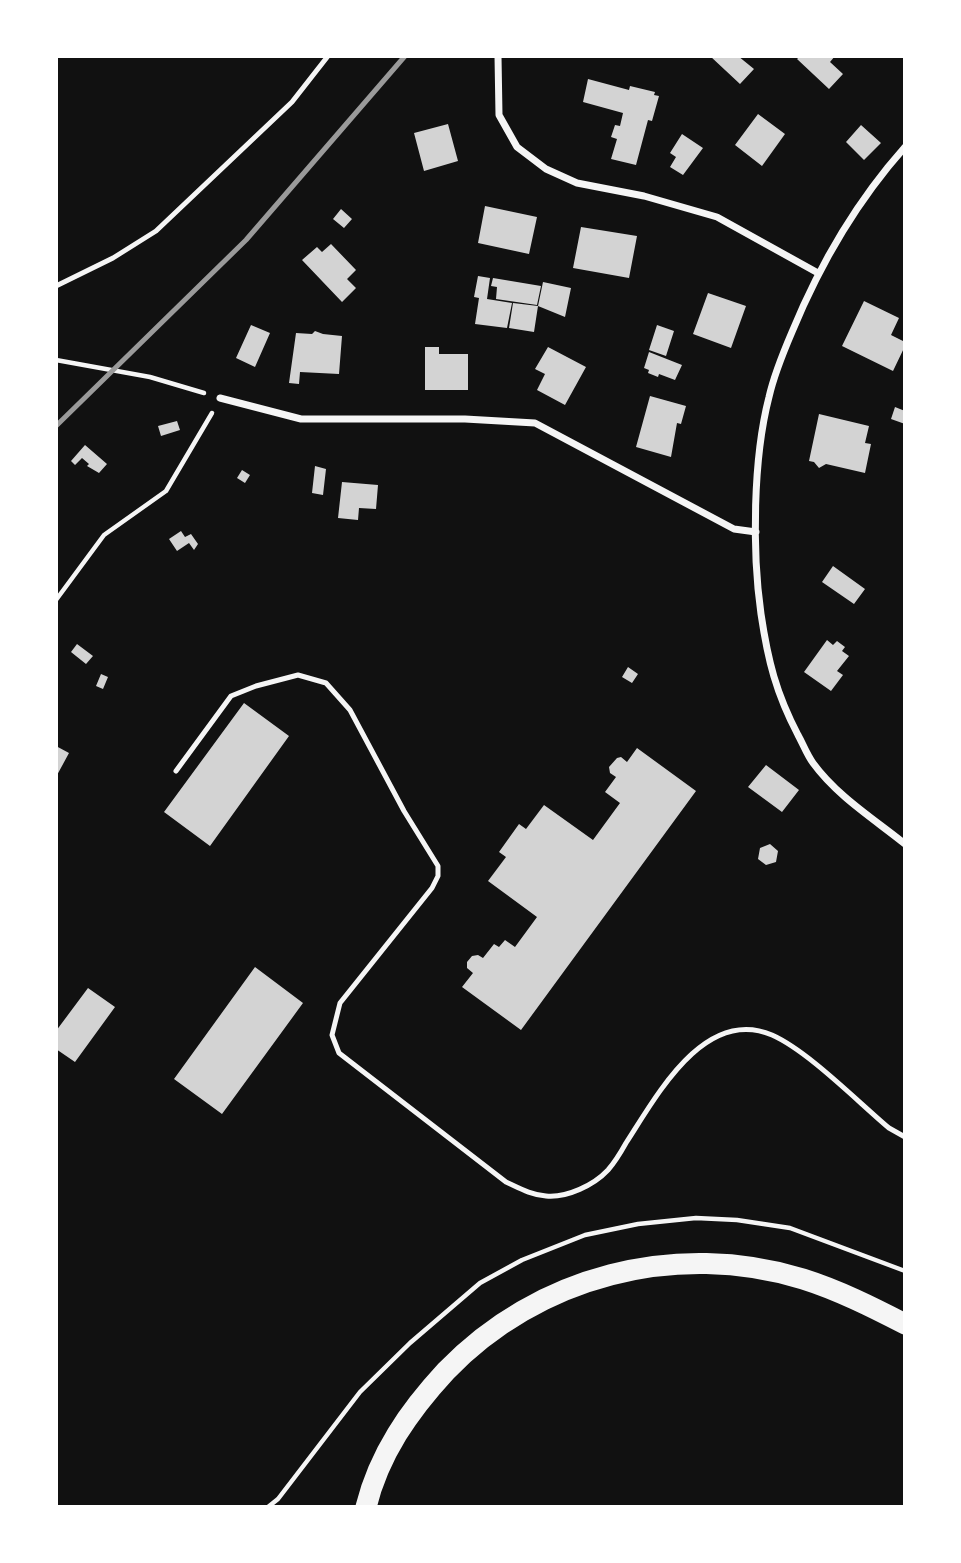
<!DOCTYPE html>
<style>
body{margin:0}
#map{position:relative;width:961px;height:1563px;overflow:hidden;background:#111;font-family:"Titillium Web",sans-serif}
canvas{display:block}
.frame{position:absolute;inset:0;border:58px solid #fff;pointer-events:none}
</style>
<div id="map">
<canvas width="961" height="1563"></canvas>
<div class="frame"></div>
</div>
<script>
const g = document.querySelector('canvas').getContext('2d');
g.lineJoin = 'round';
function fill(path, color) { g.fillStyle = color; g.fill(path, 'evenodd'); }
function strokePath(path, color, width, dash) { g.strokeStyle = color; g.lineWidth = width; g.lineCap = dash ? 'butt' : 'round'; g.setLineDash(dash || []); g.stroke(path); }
fill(new Path2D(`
 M710 56H738L754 69 740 84Z
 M800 56H835L830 62 843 74 829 89 797 59Z
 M588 79 629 90 630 86 655 92 654 95 659 96 652 121 648 120 636 165 611 159 617 139 611 137 615 125 620 126 623 113 583 102Z
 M758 114 785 134 762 166 735 145Z
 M448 124 458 161 424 171 414 133Z
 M861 125 881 143 864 160 846 142Z
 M682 134 703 148 683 175 670 167 676 157 670 153Z
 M485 206 537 217 529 254 478 243Z
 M341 209 352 219 344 228 333 219Z
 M581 227 637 236 629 278 573 268Z
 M331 244 356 270 347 279 356 288 342 302 302 260 317 247 322 252Z
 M478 276 490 278 487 299 512 303 507 328 475 324 479 298 474 297Z
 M493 278 541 286 537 305 496 299 497 287 491 286Z
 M543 282 571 288 565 317 538 306Z
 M708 293 746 306 731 348 693 334Z
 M864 301 899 318 891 335 905 342V346L893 371 842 346Z
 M513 303 538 306 534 332 509 328Z
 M251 325 270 333 255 367 236 358Z
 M657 325 674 331 666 356 649 350Z
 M315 331 323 334 342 336 339 374 300 372 299 384 289 383 296 333 312 334Z
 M425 347H439V354H468V390H425Z
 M548 347 586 367 565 405 537 390 545 374 535 369Z
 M649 352 682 365 675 380 659 374 658 377 648 373 649 370 644 368Z
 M650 396 686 406 681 424 677 423 671 457 636 447Z
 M895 407 905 411V424L891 419Z
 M819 414 869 426 865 443 871 444 865 473 826 464 819 468 814 462 809 461Z
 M177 421 180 430 161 436 158 426Z
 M85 445 107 464 99 473 87 466 89 464 82 458 75 465 71 461Z
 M315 466 326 469 323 495 312 493Z
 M242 470 250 475 245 483 237 478Z
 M342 482 378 485 376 509 359 508 358 520 338 518Z
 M181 531 185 537 191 534 198 544 194 550 189 543 177 551 169 539Z
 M833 566 865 589 854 604 822 582Z
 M827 640 833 645 837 641 845 647 842 651 849 656 837 671 843 675 831 691 804 672Z
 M77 644 93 656 86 664 71 652Z
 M628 667 638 674 632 683 622 677Z
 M101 674 108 677 103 689 96 686Z
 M244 703 289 736 210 846 164 812Z
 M56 746 69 753 56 777Z
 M637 748 696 791 521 1030 462 987 473 973 467 968V962L472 956 478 955 483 958 494 944 499 947 505 940 515 947 537 917 488 881 506 857 499 852 519 824 526 829 544 805 593 840 620 803 605 792 616 777 610 773 609 767 617 758 621 757 627 762Z
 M766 765 799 790 782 812 748 787Z
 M770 844 778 851 776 862 766 865 758 859 760 848Z
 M255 967 303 1003 222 1114 174 1079Z
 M88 988 115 1007 75 1062 56 1049V1031Z`), '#d3d3d3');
strokePath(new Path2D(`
 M56 360 150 377 204 393
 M56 600 104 535 166 491 212 413
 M268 1507 278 1499 360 1392 410 1343 480 1283 522 1260 585 1235 638 1224 696 1218 737 1220 790 1228 905 1271`), '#f5f5f5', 4.5);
strokePath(new Path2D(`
 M56 286 113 258 156 231 292 102 328 56
 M176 771 231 696 256 686 298 675 326 683 350 710 404 811 438 866V876L432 888 340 1003 332 1035 339 1053 506 1182C519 1188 531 1195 546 1196 567 1198 594 1185 608 1170 615 1162 621 1152 626 1143 656 1097 704 1006 772 1035 808 1051 857 1101 889 1128L905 1137`), '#f5f5f5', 5);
strokePath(new Path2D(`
 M498 56 499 115 517 147 546 169 577 183 644 196 717 217 818 273
 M905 147C856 202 820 264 792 332 783 353 774 375 769 397 753 459 752 551 761 614 768 661 776 693 798 735 803 744 807 755 813 763 837 796 874 819 905 844
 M220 398 301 419H465L535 423 734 529 756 532`), '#f5f5f5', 7);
strokePath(new Path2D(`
 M366 1507C379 1454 409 1411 446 1371 537 1276 676 1240 803 1279 838 1290 872 1307 905 1324`), '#f5f5f5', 21);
strokePath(new Path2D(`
 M56 426 246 240 405 56`), '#9a9a9a', 5);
</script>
